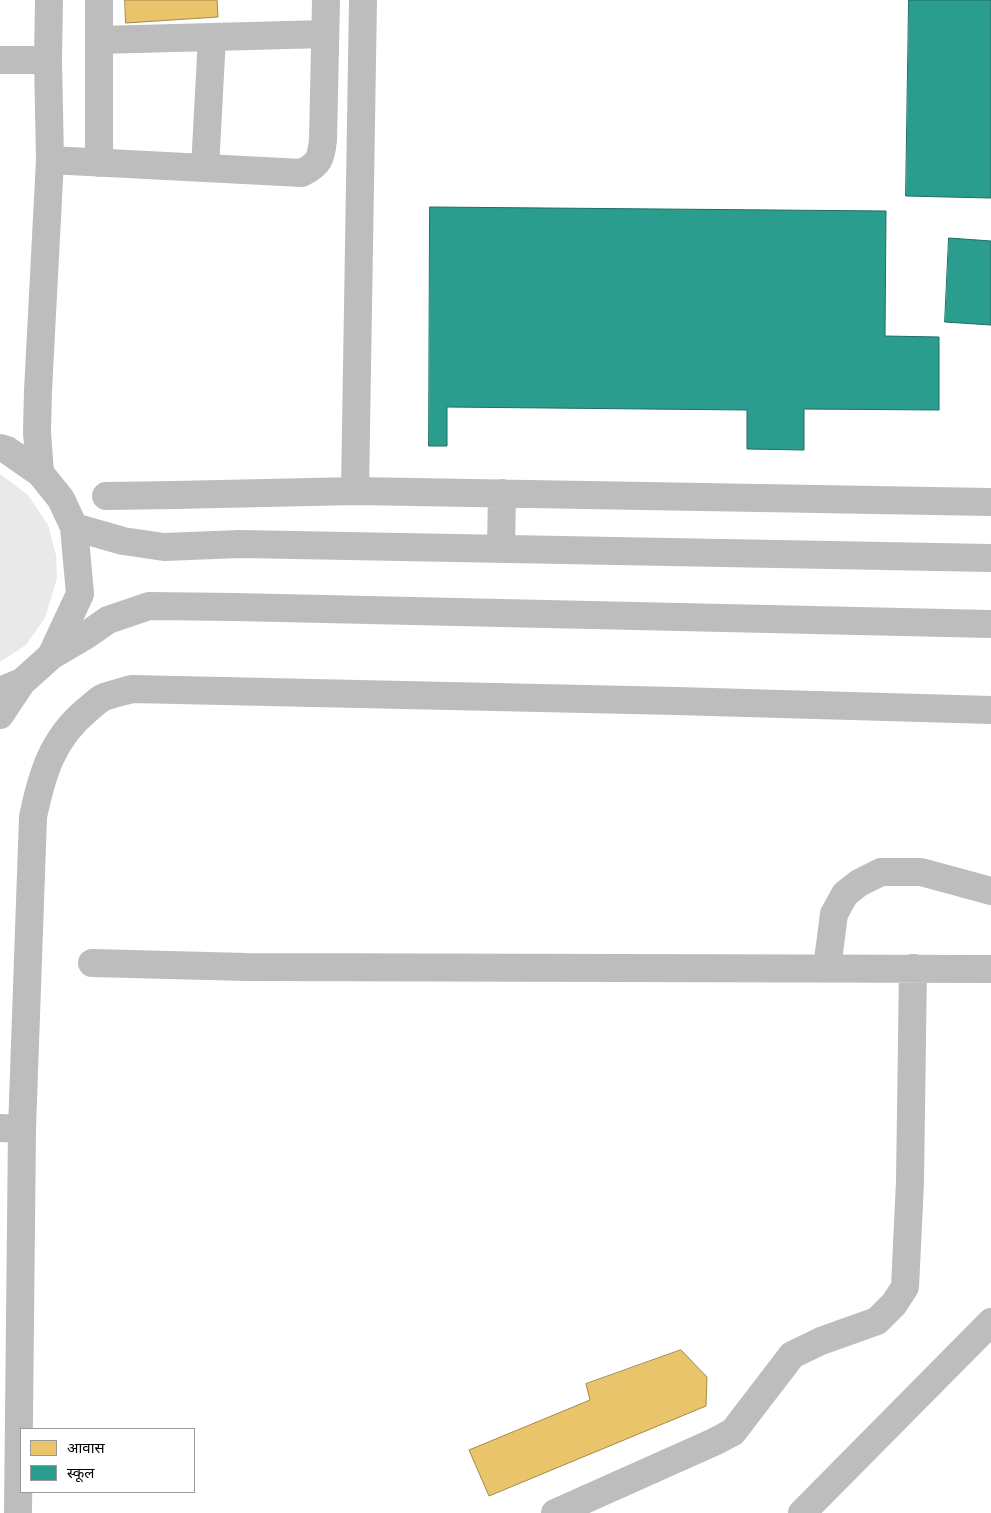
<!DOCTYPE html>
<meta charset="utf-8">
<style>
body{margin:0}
#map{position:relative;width:991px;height:1513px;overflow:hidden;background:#fff;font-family:Jost,"Noto Sans Devanagari",sans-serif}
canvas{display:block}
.legend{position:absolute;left:20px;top:1428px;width:175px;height:65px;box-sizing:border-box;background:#fff;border:1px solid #999;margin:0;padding:6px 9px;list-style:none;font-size:15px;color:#000}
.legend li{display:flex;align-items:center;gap:10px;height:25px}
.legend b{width:25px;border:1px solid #999}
</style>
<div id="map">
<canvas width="991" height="1513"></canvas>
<ul class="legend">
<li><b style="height:14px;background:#e9c46a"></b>आवास</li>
<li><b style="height:14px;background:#2a9d8f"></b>स्कूल</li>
</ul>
</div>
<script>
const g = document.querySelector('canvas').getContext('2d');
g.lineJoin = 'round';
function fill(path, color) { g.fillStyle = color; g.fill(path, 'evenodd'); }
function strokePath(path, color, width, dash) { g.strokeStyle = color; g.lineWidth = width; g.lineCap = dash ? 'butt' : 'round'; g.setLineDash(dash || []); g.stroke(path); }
fill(new Path2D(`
 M0 474 28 495 48 525 56 555 57 578 45 618 26 645 0 662Z`), '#e9e9e9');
const homes = new Path2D(`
 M125 0H217L218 17 126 23Z
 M681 1350 707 1377 706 1406 489 1496 469 1450 590 1400 586 1384Z`);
fill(homes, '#e9c46a');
strokePath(homes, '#a3894a', 1);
const schools = new Path2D(`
 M909 0H991V198L906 196Z
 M430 207 886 211 885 336 939 337V410L804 409V450L747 449V410L447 407V446H429Z
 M949 238 991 241V325L945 322Z`);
fill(schools, '#2a9d8f');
strokePath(schools, '#1d6e64', 1);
strokePath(new Path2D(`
 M99 40 325 34
 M0 60H48
 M50 160 302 173C319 164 321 159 323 140L326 0
 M99 163V0
 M205 168 212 37
 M0 448 7 450 40 473 61 499 74 527 80 594 51 656 22 682 0 691
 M40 473 37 432 38 391 50 160 48 60 49 0
 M355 491 363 0
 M106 496 175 495 355 491 991 502
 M74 527 123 541 164 547 240 544 991 558
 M501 549 502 493
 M51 656 85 636 108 620 149 606 235 607 991 624
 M0 715 22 682
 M92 963 246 967 991 969
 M827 968 834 914 845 894 859 883 881 872H921L991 891
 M0 1128 22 1129 18 1513
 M22 1129 33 817C42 774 52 739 87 710 92 706 97 701 102 698 111 694 122 692 132 689L676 701 991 710
 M555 1513 714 1442 733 1432 792 1355 821 1341 877 1321 894 1304 905 1287 910 1182 913 968
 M802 1513 991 1322`), '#bdbdbd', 28);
</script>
